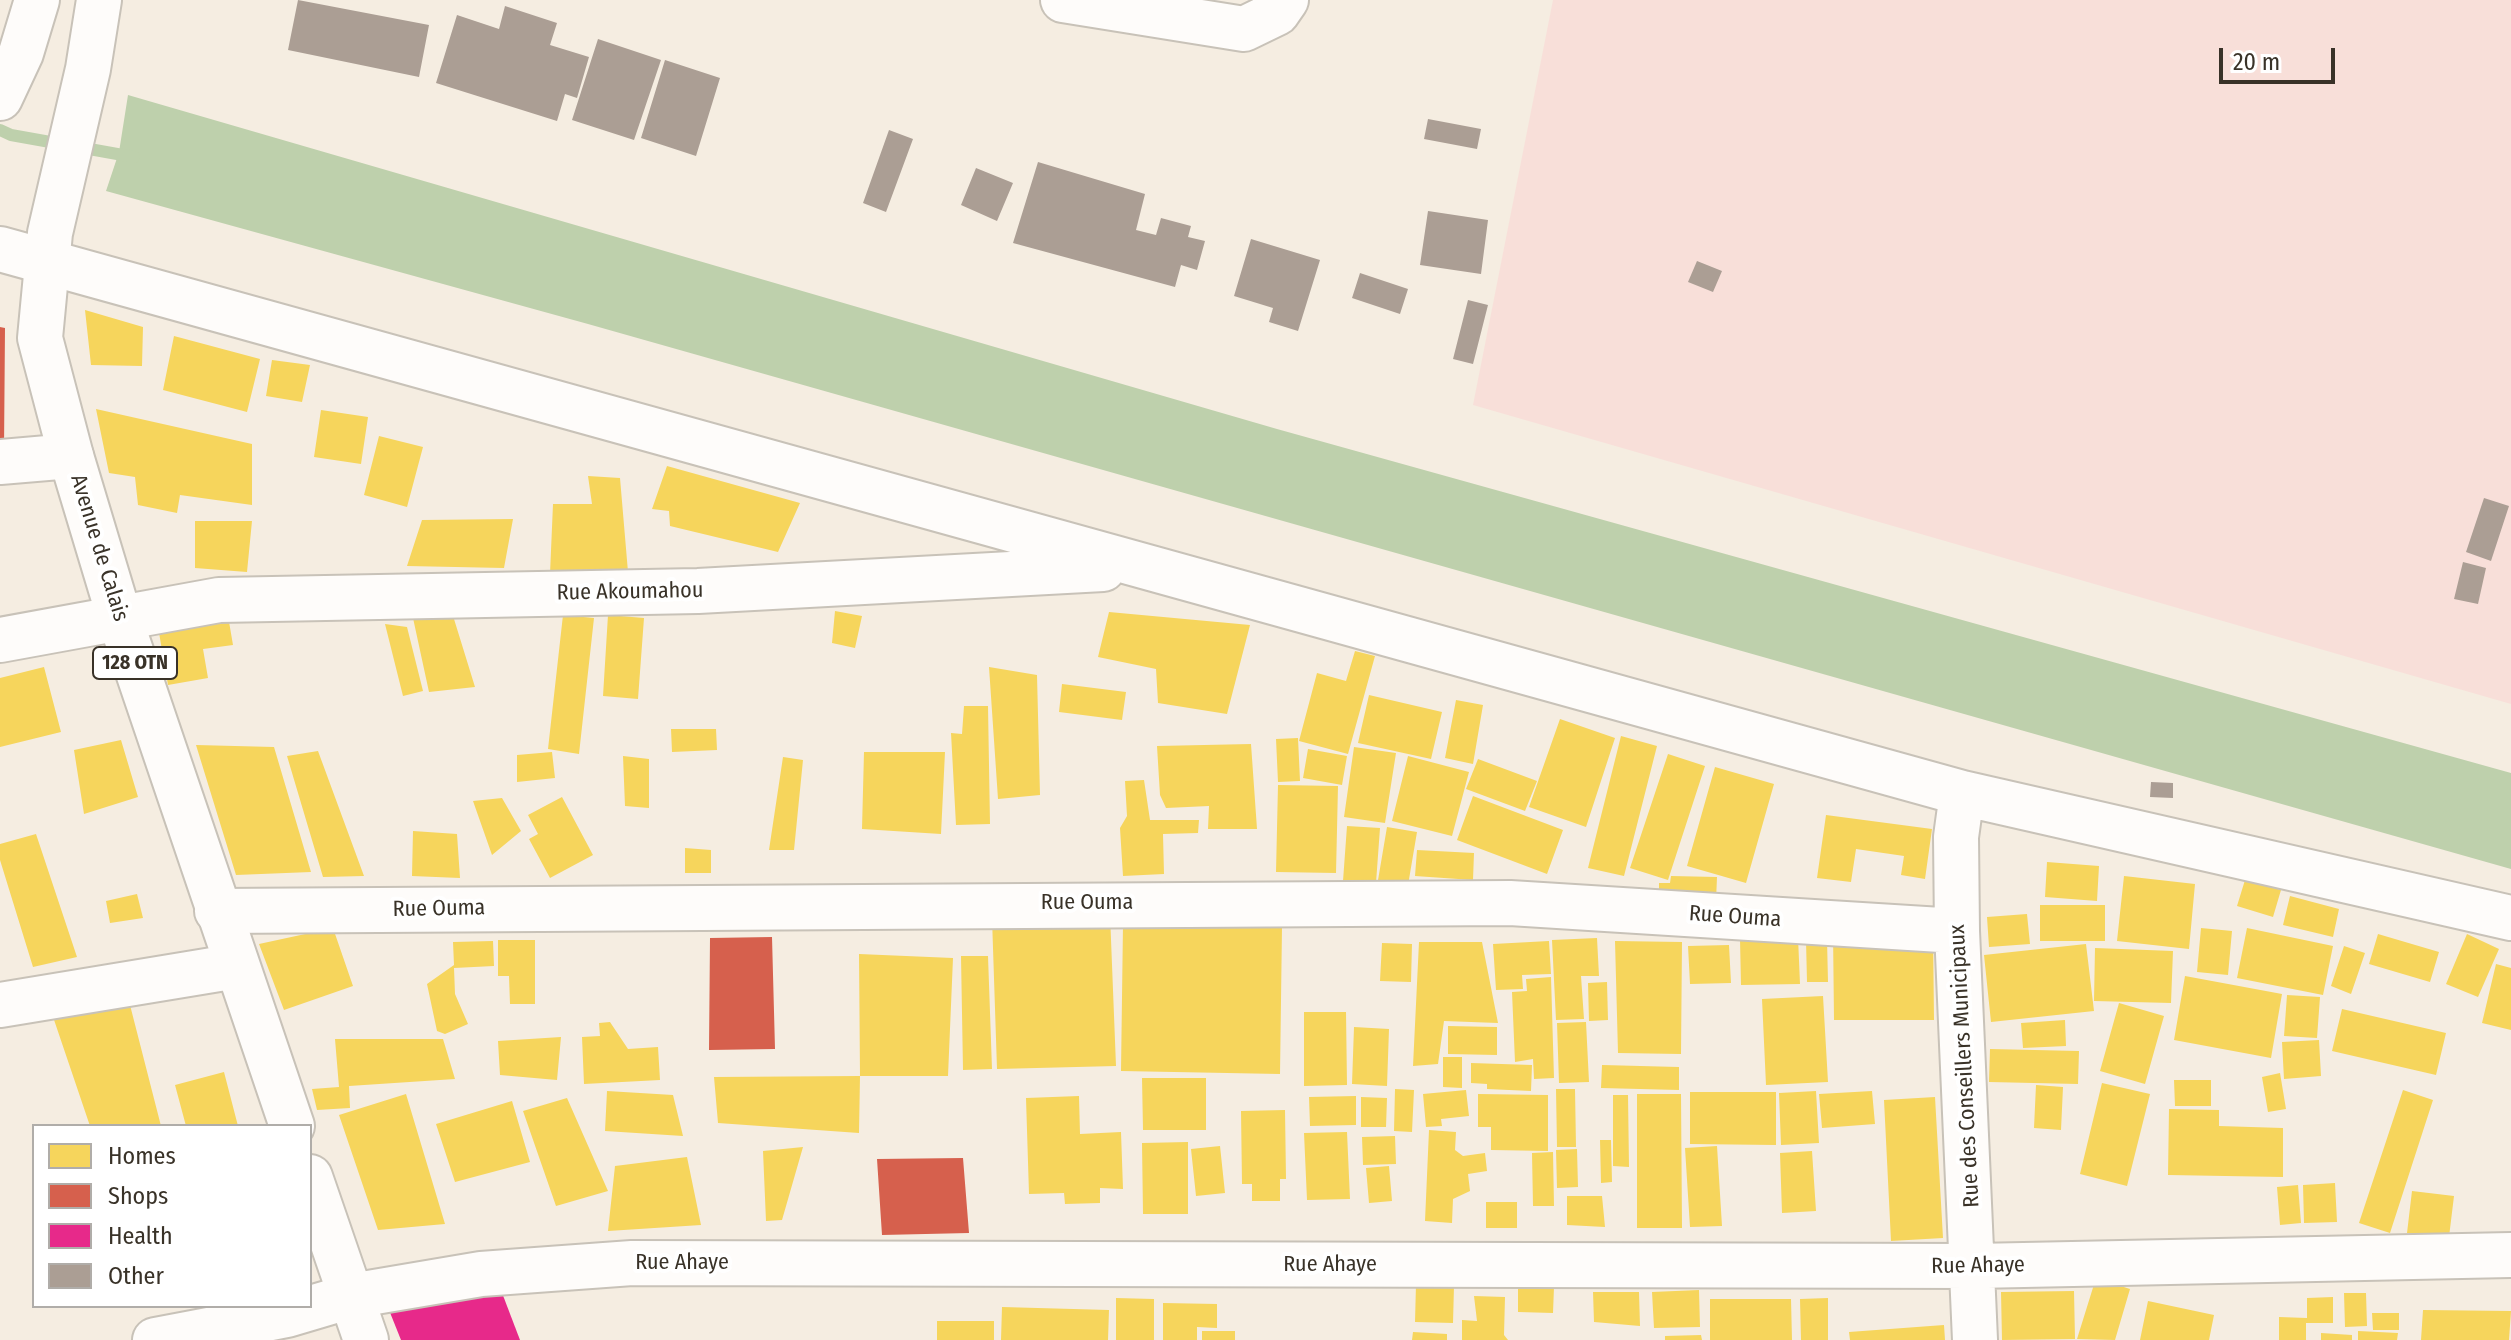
<!DOCTYPE html>
<style>
body{margin:0}
#map{position:relative;width:2511px;height:1340px;overflow:hidden;background:#f5ede1;font-family:"Fira Sans Condensed",sans-serif}
canvas{display:block}
.legend{position:absolute;left:32px;top:1124px;width:280px;height:184px;box-sizing:border-box;background:#fff;border:2px solid #b0ada9;margin:0;padding:10px 14px;list-style:none;font-size:24px;color:#393228}
.legend li{display:flex;align-items:center;gap:16px;height:40px}
.legend b{width:40px;border:2px solid #b0ada9}
.scale{position:absolute;left:2219px;top:48px;width:116px;height:36px;box-sizing:border-box;border:4px solid #393228;border-top:0;padding-left:10px;font-size:24px;line-height:28px;white-space:nowrap;color:#393228;-webkit-text-stroke:6px #fff;paint-order:stroke}
</style>
<div id="map">
<canvas width="2511" height="1340"></canvas>
<ul class="legend">
<li><b style="height:22px;background:#f6d55c"></b>Homes</li>
<li><b style="height:22px;background:#d6604d"></b>Shops</li>
<li><b style="height:22px;background:#e7298a"></b>Health</li>
<li><b style="height:22px;background:#ab9e94"></b>Other</li>
</ul>
<div class="scale">20 m</div>
</div>
<script>
const g = document.querySelector('canvas').getContext('2d');
g.lineJoin = 'round';
function fill(path, color) { g.fillStyle = color; g.fill(path, 'evenodd'); }
function strokePath(path, color, width, dash) { g.strokeStyle = color; g.lineWidth = width; g.lineCap = dash ? 'butt' : 'round'; g.setLineDash(dash || []); g.stroke(path); }
function write(font, color, halo, rows, align = 'center') {
  g.font = font + ' "Fira Sans Condensed",sans-serif'; g.lineWidth = 8; g.setLineDash([]); g.textBaseline = 'middle'; g.strokeStyle = halo; g.fillStyle = color; for (const [text, x, y, turn = 0] of rows) {
    g.save(); g.translate(x, y); g.rotate((+turn || 0) * Math.PI / 180); g.textAlign = isNaN(turn) ? turn : align; if (halo) g.strokeText(text, 0, 0); g.fillText(text, 0, 0); g.restore();
  }
}
fill(new Path2D(`
 M1553 0H2511V704L1473 405Z`), '#f8dfd9');
fill(new Path2D(`
 M128 95 1277 429 2511 773V869L588 324 106 191 119 152Z`), '#bed0ac');
fill(new Path2D(`
 M85 310 143 327 142 366 91 365Z
 M174 336 260 359 247 412 163 390Z
 M272 360 310 365 302 402 266 396Z
 M96 409 252 444V505L180 495 177 513 138 505 135 477 109 473Z
 M321 410 368 417 361 464 314 457Z
 M379 436 423 447 407 507 364 495Z
 M667 466 800 503 778 552 670 526 669 511 652 509Z
 M588 476 620 478 628 572 550 574 553 504H592Z
 M513 519 504 568 407 566 422 520Z
 M195 521H252L247 572 195 568Z
 M227 610 233 645 203 649 208 678 168 685 157 621Z
 M835 611 862 616 855 648 832 643Z
 M1109 612 1250 625 1227 714 1158 703 1156 669 1098 657Z
 M563 615 594 618 579 754 548 749Z
 M608 615 644 618 638 699 603 696Z
 M413 618 454 619 475 687 429 692Z
 M385 624 407 627 423 691 403 696Z
 M1355 651 1375 656 1348 754 1299 741 1317 673 1346 681Z
 M44 667 61 732 0 747V678Z
 M989 667 1037 675 1040 795 998 799Z
 M1062 684 1126 692 1122 720 1059 712Z
 M1369 695 1442 712 1431 759 1358 743Z
 M1456 700 1483 705 1473 764 1445 758Z
 M964 706H988L990 824 956 825 951 733 962 734Z
 M1560 719 1615 738 1586 827 1529 807Z
 M671 729H716L717 750 672 752Z
 M1621 736 1657 746 1624 876 1588 868Z
 M1298 738 1300 781 1278 782 1276 739Z
 M121 740 138 797 84 814 74 750Z
 M1251 744 1257 829H1208L1209 806 1166 808 1160 795 1157 746Z
 M196 745 274 747 311 872 236 875Z
 M1354 747 1396 753 1385 823 1344 817Z
 M1308 749 1347 756 1342 785 1303 778Z
 M318 751 364 876 323 877 287 756Z
 M552 752 555 778 517 782V755Z
 M864 752H945L941 834 862 829Z
 M1668 754 1705 766 1668 880 1630 868Z
 M623 756 649 759V808L625 806Z
 M1408 756 1469 772 1452 836 1392 821Z
 M783 757 803 760 794 850H769Z
 M1478 759 1537 781 1525 811 1466 789Z
 M1715 767 1774 784 1746 883 1687 866Z
 M1144 780 1150 820H1199L1198 833 1163 834 1164 874 1123 876 1120 828 1127 816 1125 781Z
 M1278 785 1338 786 1336 873 1276 872Z
 M1473 796 1563 830 1547 874 1457 840Z
 M562 797 593 855 550 878 529 839 538 834 528 815Z
 M502 798 521 831 492 855 473 801Z
 M1826 815 1932 829 1925 879 1901 875 1904 856 1856 849 1851 882 1817 878Z
 M1347 826 1380 828 1376 883 1343 881Z
 M1387 827 1417 832 1406 897 1376 892Z
 M413 831 457 834 460 878 412 876Z
 M36 834 77 957 33 967 0 860V844Z
 M685 848 711 850V873H685Z
 M1417 850 1474 853 1473 880 1415 876Z
 M2047 862 2099 866 2097 901 2045 897Z
 M1671 876 1717 877 1716 901 1659 899V883H1670Z
 M2124 876 2195 884 2189 949 2117 941Z
 M2245 880 2281 890 2273 917 2237 906Z
 M137 894 143 918 110 923 106 901Z
 M2290 896 2339 909 2333 937 2283 925Z
 M2040 905H2105V941H2040Z
 M1110 914 1116 1066 997 1069 992 918Z
 M2027 914 2030 944 1989 947 1987 917Z
 M1123 924 1282 927 1280 1074 1121 1071Z
 M333 928 353 986 284 1010 259 944Z
 M2201 928 2232 931 2228 975 2197 972Z
 M2247 928 2333 946 2323 995 2237 978Z
 M1833 931 1933 932 1934 1020H1834Z
 M2378 934 2439 952 2430 982 2369 964Z
 M2467 934 2499 949 2478 997 2446 984Z
 M1798 937 1800 984 1741 985 1740 939Z
 M1597 938 1599 976H1581L1584 1019 1556 1020 1552 940Z
 M1827 939 1828 982H1807L1806 940Z
 M498 940H535V1004H510L509 976H498Z
 M493 941 494 966 454 968 455 994 468 1024 445 1034 437 1031 427 984 454 965 453 942Z
 M1549 941 1551 974 1522 975 1523 989 1496 990 1493 944Z
 M1615 941 1682 942 1681 1054 1618 1053Z
 M1419 942H1482L1498 1023 1444 1021 1438 1064 1413 1066Z
 M1382 943 1412 944 1411 982 1380 981Z
 M2086 944 2094 1011 1991 1022 1984 955Z
 M1729 945 1731 983 1690 984 1688 946Z
 M2344 946 2365 953 2351 994 2331 986Z
 M2095 948 2173 951 2171 1003 2094 1001Z
 M859 954 953 958 948 1076H860Z
 M961 956H988L992 1069 963 1070Z
 M2496 964 2511 968V1030L2482 1023Z
 M2185 976 2282 994 2271 1058 2174 1040Z
 M1551 977 1554 1078 1534 1079 1533 1059 1515 1062 1512 992 1527 991 1526 979Z
 M1607 982 1608 1020 1589 1021 1588 983Z
 M2287 995 2320 997 2317 1038 2284 1036Z
 M1823 996 1828 1082 1766 1085 1762 999Z
 M2119 1003 2164 1016 2145 1084 2100 1071Z
 M130 1005 161 1126H90L50 1008Z
 M2342 1009 2446 1033 2436 1075 2332 1051Z
 M1304 1012H1346L1347 1085 1304 1086Z
 M2065 1020 2066 1046 2023 1048 2021 1023Z
 M610 1022 628 1049 658 1047 660 1080 584 1084 582 1037 600 1036 599 1023Z
 M1586 1022 1589 1082 1559 1083 1557 1023Z
 M1448 1026 1497 1027V1055L1448 1054Z
 M1354 1027 1389 1029 1387 1086 1352 1084Z
 M561 1037 557 1080 500 1075 498 1041Z
 M335 1039H443L455 1079 349 1086 350 1108 317 1110 312 1089 339 1087Z
 M2319 1040 2321 1076 2284 1079 2282 1042Z
 M1990 1049 2079 1051 2078 1084 1989 1082Z
 M1443 1057H1462V1088L1443 1087Z
 M1471 1063 1532 1065 1531 1091 1487 1089V1084L1471 1083Z
 M1602 1065 1679 1067V1090L1601 1088Z
 M224 1072 238 1126H186L175 1085Z
 M2280 1073 2286 1109 2268 1112 2262 1077Z
 M860 1076 859 1133 718 1123 714 1077Z
 M1142 1078H1206V1130H1143Z
 M2174 1080H2211V1106H2175Z
 M2102 1083 2150 1094 2127 1186 2080 1174Z
 M2036 1085 2063 1087 2061 1130 2034 1128Z
 M1395 1089 1414 1090 1412 1132 1394 1131Z
 M1556 1089H1575L1576 1147H1557Z
 M1466 1090 1469 1116 1441 1119 1442 1126 1426 1127 1423 1094Z
 M2403 1090 2433 1100 2390 1233 2359 1223Z
 M607 1091 673 1095 683 1136 605 1131Z
 M1816 1091 1819 1143 1781 1145 1779 1093Z
 M1872 1091 1875 1124 1822 1128 1819 1094Z
 M1690 1092H1776V1145L1690 1144Z
 M406 1094 445 1224 378 1230 339 1115Z
 M1478 1094 1548 1095V1151L1491 1150V1127H1478Z
 M1637 1094H1681L1682 1228H1637Z
 M1613 1095H1628L1629 1167 1613 1166Z
 M1079 1096 1080 1134 1121 1132 1123 1189 1100 1188V1203L1065 1204 1064 1193 1029 1194 1026 1098Z
 M1356 1096V1125L1310 1126 1309 1097Z
 M1361 1097 1387 1098 1386 1127H1361Z
 M1935 1097 1943 1238 1891 1241 1884 1100Z
 M567 1098 608 1191 556 1206 523 1111Z
 M512 1101 530 1162 455 1182 436 1124Z
 M2169 1109 2219 1110V1126L2283 1128V1177L2168 1175Z
 M1285 1110 1286 1179H1280V1201H1252V1184H1242L1241 1111Z
 M1429 1130 1456 1132 1455 1150 1463 1156 1485 1153 1487 1171 1468 1174 1470 1191 1453 1199 1452 1223 1425 1221Z
 M1347 1132 1350 1199 1307 1200 1304 1133Z
 M1395 1136 1396 1164 1363 1165 1362 1137Z
 M1600 1140H1611L1612 1182 1601 1183Z
 M1188 1142V1214H1143L1142 1143Z
 M1220 1146 1225 1193 1196 1196 1191 1149Z
 M1717 1146 1722 1226 1690 1227 1685 1148Z
 M803 1147 782 1220 766 1221 763 1151Z
 M1577 1149 1578 1187 1557 1188 1556 1150Z
 M1812 1151 1816 1211 1782 1213 1780 1153Z
 M1553 1152 1554 1206H1533L1532 1153Z
 M687 1157 701 1225 608 1231 615 1166Z
 M1389 1166 1392 1201 1369 1203 1366 1168Z
 M2335 1183 2337 1222 2304 1223 2303 1185Z
 M2298 1185 2301 1223 2280 1225 2277 1187Z
 M2412 1191 2454 1196 2449 1237 2407 1233Z
 M1567 1196H1602L1605 1227 1567 1225Z
 M1486 1202H1517V1228H1486Z
 M2096 1278 2130 1289 2115 1340 2077 1339Z
 M1416 1284 1454 1286 1453 1323 1415 1322Z
 M1518 1287H1554L1553 1313 1518 1312Z
 M1699 1290 1700 1327 1654 1328 1652 1292Z
 M2074 1291 2075 1339 2002 1340 2001 1292Z
 M1593 1292H1639L1640 1326 1594 1322Z
 M2344 1293H2366L2367 1326 2345 1327Z
 M1474 1296 1505 1297 1504 1335 1508 1340H1462V1320L1477 1321Z
 M2333 1297V1323H2306V1340H2279V1317L2307 1318V1298Z
 M1116 1298 1154 1299V1340H1116Z
 M1828 1298V1340H1801L1800 1299Z
 M1710 1299H1791L1792 1340H1710Z
 M2148 1301 2214 1315 2209 1340H2140Z
 M1163 1303 1217 1304V1328L1197 1327V1340H1163Z
 M1002 1307 1109 1310 1108 1340H1001Z
 M2423 1310 2511 1311 2509 1340H2421Z
 M2372 1313H2399V1330H2373Z
 M937 1321H994V1340H937Z
 M1944 1325 1945 1340H1850L1849 1332Z
 M1202 1331H1235V1340H1202Z
 M2358 1331 2398 1333 2397 1340H2358Z
 M1413 1332 1447 1334V1340H1412Z
 M2321 1333 2352 1335V1340H2321Z
 M1701 1335 1702 1340H1665V1336Z`), '#f6d55c');
fill(new Path2D(`
 M0 327 5 328 4 450H0Z
 M772 937 775 1049 709 1050 710 938Z
 M963 1158 969 1233 882 1235 877 1159Z`), '#d6604d');
fill(new Path2D(`
 M499 1285 520 1340H401L385 1300Z`), '#e7298a');
strokePath(new Path2D(`
 M0 130 11 135 134 157`), '#bed0ac', 12);
fill(new Path2D(`
 M298 0 429 25 419 77 288 50Z
 M505 6 557 23 550 45 589 57 577 98 565 94 557 121 436 83 457 15 499 29Z
 M598 39 661 60 634 140 572 120Z
 M665 60 720 78 696 156 641 138Z
 M1428 119 1481 129 1477 149 1424 139Z
 M889 130 913 139 886 212 863 203Z
 M1038 162 1145 194 1136 230 1156 235 1161 218 1191 226 1188 237 1205 241 1197 270 1181 265 1175 287 1013 243Z
 M976 168 1013 183 997 221 961 205Z
 M1428 211 1488 220 1481 274 1420 265Z
 M1251 239 1320 260 1298 331 1269 322 1273 308 1234 296Z
 M1697 261 1722 271 1713 292 1688 282Z
 M1360 273 1408 289 1400 314 1352 298Z
 M1468 300 1488 305 1473 364 1453 359Z
 M2484 498 2509 506 2491 561 2466 552Z
 M2463 562 2486 568 2478 604 2454 599Z
 M2151 782 2173 783V798L2150 797Z`), '#ab9e94');
const minor = new Path2D(`
 M1063 0 1244 29 1277 13 1286 0
 M0 249 1962 793 2511 918
 M0 462 71 456
 M0 640 219 600 698 591 1103 569
 M1962 793 1956 837 1957 931 1975 1340
 M217 911 1510 903 1957 931
 M0 1005 237 966
 M155 1340 287 1315 351 1296 481 1274 632 1263 1975 1266 2511 1255`);
const highway = new Path2D(`
 M99 0 88 69 50 233 40 338 71 456 120 619 292 1126
 M0 98 21 53 37 0
 M310 1177 366 1340`);
strokePath(minor, '#c8c2b8', 48);
strokePath(highway, '#c8c2b8', 48);
strokePath(minor, '#fefcfa', 44);
strokePath(highway, '#fefcfa', 44);
for (const [x, y, w] of [
 [135,663,84]
]) { const box = new Path2D(); box.roundRect(x - w / 2, y - 16, w, 32, 6); g.fillStyle = '#fff'; g.fill(box); strokePath(box, '#393228', 2); }
write('bold 20px', '#393228', null, [
 ["128 OTN",135,663]
]);
write('22px', '#393228', '#fff', [
 ["Avenue de Calais",99,548,73],
 ["Rue Akoumahou",630,592,-1],
 ["Rue Ouma",1087,903],
 ["Rue Ouma",439,909,-1],
 ["Rue Ouma",1735,917,4],
 ["Rue des Conseillers Municipaux",1965,1066,-93],
 ["Rue Ahaye",682,1263],
 ["Rue Ahaye",1330,1265],
 ["Rue Ahaye",1978,1266,-1]
]);
</script>
